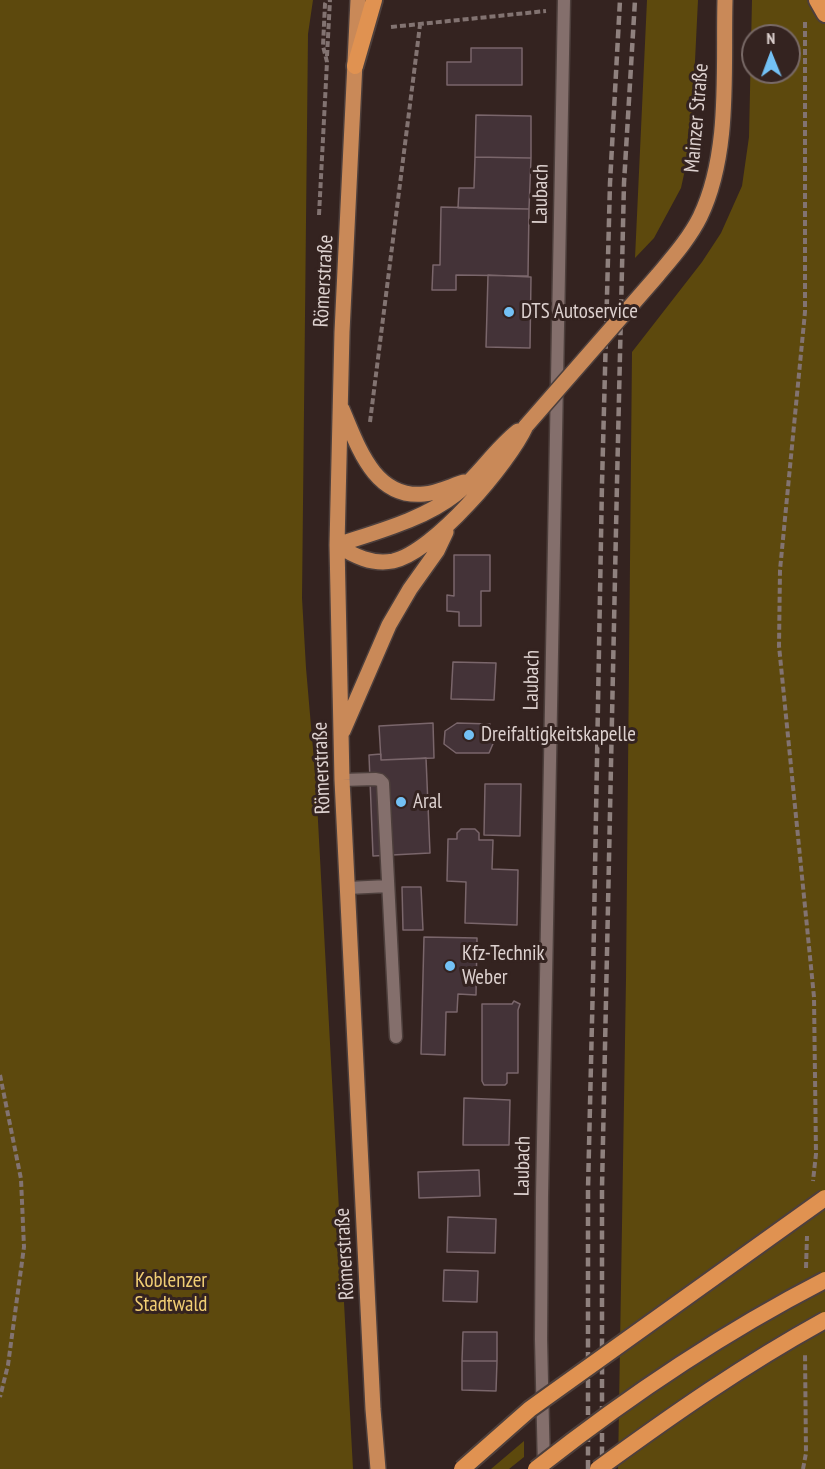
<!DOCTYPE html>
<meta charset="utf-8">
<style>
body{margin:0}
#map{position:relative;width:825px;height:1469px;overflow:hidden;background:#342320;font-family:"PT Sans Narrow",sans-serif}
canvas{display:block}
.north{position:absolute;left:741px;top:24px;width:60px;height:60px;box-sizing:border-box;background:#342320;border:2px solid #786966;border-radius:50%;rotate:359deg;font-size:16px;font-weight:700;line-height:24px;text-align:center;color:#ddd1cf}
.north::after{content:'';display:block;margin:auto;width:21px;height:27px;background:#73c1f5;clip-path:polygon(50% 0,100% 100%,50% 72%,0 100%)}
</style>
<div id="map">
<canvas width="825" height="1469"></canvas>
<div class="north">N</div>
</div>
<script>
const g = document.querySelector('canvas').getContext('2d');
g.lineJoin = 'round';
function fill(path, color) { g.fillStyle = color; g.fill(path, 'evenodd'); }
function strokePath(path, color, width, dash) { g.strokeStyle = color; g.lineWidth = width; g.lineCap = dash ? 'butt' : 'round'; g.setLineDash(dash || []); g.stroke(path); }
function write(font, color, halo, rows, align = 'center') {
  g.font = font + ' "PT Sans Narrow",sans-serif'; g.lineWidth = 6; g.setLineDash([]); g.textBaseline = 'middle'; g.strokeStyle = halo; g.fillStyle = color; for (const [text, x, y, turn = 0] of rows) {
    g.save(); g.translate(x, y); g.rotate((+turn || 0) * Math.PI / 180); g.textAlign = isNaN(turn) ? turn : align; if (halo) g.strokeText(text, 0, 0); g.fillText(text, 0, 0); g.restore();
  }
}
fill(new Path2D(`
 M0 0H313L308 34 302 598 306 668 316 784 353 1469H0Z
 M647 0H698L691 142 681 188 654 238 635 258Z
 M752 0H825V1469H618L626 979 632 352 702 262 721 233 742 186 749 137ZM753 36H789V72H753Z
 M524 1441V1457L509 1469H491Z`), '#5d490d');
const building = new Path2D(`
 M471 48H522V85H447V62H471Z
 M476 115 531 116V158L475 157Z
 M475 157 531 158 529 209 458 208 459 188H474Z
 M441 207 529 209 528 276 456 275V290H432L433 265H440Z
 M488 275 531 277 530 348 486 347Z
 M454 555H490V591H481V626H459V612L447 611V595L454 596Z
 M453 662 496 663 494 700 451 699Z
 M433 723 434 758 381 760 379 726Z
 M457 723 490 724V729L495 739 489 753H456L444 744 445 731Z
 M381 754V760L426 758 430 853 373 856 369 755Z
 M485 784H521L520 836 484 835Z
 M461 829H475L479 833V840H493L492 869 518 870 517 925 465 923 466 882 447 881 448 839H457V833Z
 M402 887H421L423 930H403Z
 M424 937 477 938 476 995 458 994 457 1012H446L445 1055 421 1054Z
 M514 1001 520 1004 518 1010V1073H507V1083L505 1085H484L482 1081V1004H512Z
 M464 1098 510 1100 509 1145H463Z
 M479 1170 480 1196 419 1198 418 1172Z
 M448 1217 496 1219 495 1253 447 1252Z
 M444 1270 478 1271 477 1302 443 1301Z
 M463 1332H497V1361H462Z
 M462 1361H497L496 1391 462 1390Z`);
fill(building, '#443338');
strokePath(building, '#7a666b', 1.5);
const service = new Path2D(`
 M342 780 375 779 380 780 383 783 396 1037
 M348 888 388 886`);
const minor = new Path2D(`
 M544 1469 541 1339 542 1196 564 0`);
const primary = new Path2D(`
 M358 0 342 332 337 545 342 780 373 1409 378 1469
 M657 276C672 258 689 239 700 217 731 153 723 69 725 0
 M342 409C358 446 374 499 424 494 437 493 451 486 464 482
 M337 545C354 556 372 565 393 561 434 552 509 463 526 426
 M337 545C376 532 423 520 456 494 479 475 495 449 518 431
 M343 731 389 625 410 589 437 551 446 532`);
const trunk = new Path2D(`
 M817 0 825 14
 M355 66 374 0`);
strokePath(service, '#4d3f3c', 15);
strokePath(minor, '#4d3f3c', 15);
strokePath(primary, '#4d3f3c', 18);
strokePath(trunk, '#4d3f3c', 20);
strokePath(new Path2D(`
 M805 22V312L780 570 779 646 814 997 816 1154 813 1181
 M391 27 546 11
 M327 56 330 0
 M319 215 327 62 323 46 325 4 327 0
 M370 422 420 25
 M495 739H535
 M0 1075 21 1179 24 1247 8 1365 0 1397
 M806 1268 807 1236
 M803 1469 806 1453 805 1353`), '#827371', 4, [6, 3]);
strokePath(service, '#846f6c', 12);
strokePath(minor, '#846f6c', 12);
strokePath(primary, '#c98958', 15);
strokePath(trunk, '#e09251', 16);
strokePath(new Path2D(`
 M588 1469V1189L593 980 602 484 610 183 620 0
 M602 1469V1188L617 483 624 183 635 0`), '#8f817e', 4.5, [9, 4.5]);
const primaryBridge = new Path2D(`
 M526 426 657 276`);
const trunkBridge = new Path2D(`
 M462 1469 530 1409 825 1198
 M536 1469C627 1397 722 1333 825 1280
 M598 1469C672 1415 745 1364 825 1320`);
strokePath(primaryBridge, '#4d3f3c', 18, []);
strokePath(trunkBridge, '#4d3f3c', 20, []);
strokePath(primaryBridge, '#c98958', 15);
strokePath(trunkBridge, '#e09251', 16);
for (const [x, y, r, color] of [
 [509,312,6,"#73c1f5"],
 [469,735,6,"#73c1f5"],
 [401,802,6,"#73c1f5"],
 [450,966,6,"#73c1f5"]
]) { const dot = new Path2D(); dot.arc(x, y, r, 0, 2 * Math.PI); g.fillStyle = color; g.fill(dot); strokePath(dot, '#342320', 2); }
write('21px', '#ddd1cf', '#342320', [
 ["Mainzer Straße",697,118,-85],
 ["Laubach",541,194,-89],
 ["Römerstraße",324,281,-87],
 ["Laubach",532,680,-89],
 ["Römerstraße",322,768,-92],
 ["Laubach",523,1166,-89],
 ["Römerstraße",345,1254,-93]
]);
write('21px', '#ddd1cf', '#342320', [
 ["DTS Autoservice",521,312],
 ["Dreifaltigkeitskapelle",481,735],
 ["Aral",413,802],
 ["Kfz-Technik",462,954],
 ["Weber",462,978]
], 'left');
write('21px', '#f1ce74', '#342320', [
 ["Koblenzer",171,1281],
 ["Stadtwald",171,1305]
]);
</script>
